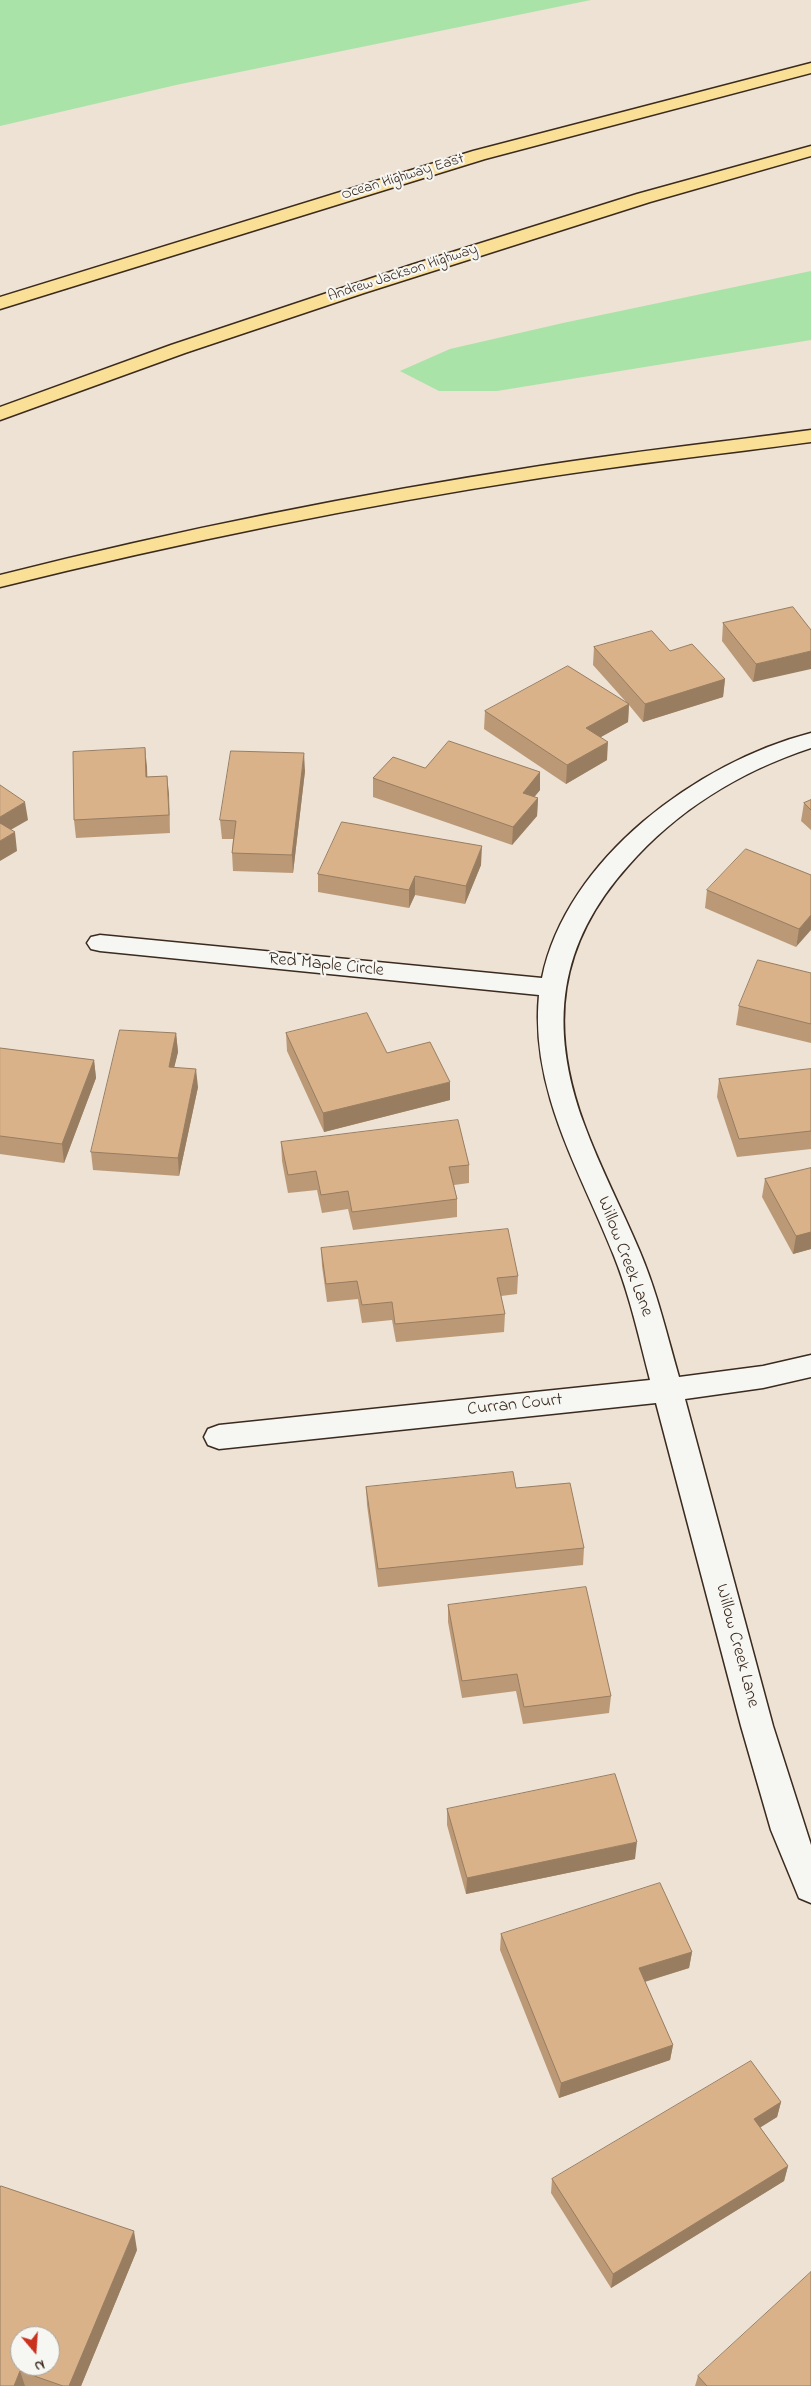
<!DOCTYPE html>
<style>
body{margin:0}
#map{position:relative;width:811px;height:2386px;overflow:hidden;background:#ede2d3;font-family:"Indie Flower",sans-serif}
canvas{display:block}
.north{position:absolute;left:10px;top:2326px;width:50px;height:50px;box-sizing:border-box;background:#f6f6f2;border:1px solid #aba49d;border-radius:50%;rotate:162deg;font-size:14px;font-weight:700;line-height:20px;text-align:center;color:#3b2a1e}
.north::after{content:'';display:block;margin:auto;width:18px;height:22px;background:#c8321e;clip-path:polygon(50% 0,100% 100%,50% 72%,0 100%)}
</style>
<div id="map">
<canvas width="811" height="2386"></canvas>
<div class="north">N</div>
</div>
<script>
const g = document.querySelector('canvas').getContext('2d');
g.lineJoin = 'round';
function fill(path, color) { g.fillStyle = color; g.fill(path, 'evenodd'); }
function strokePath(path, color, width, dash) { g.strokeStyle = color; g.lineWidth = width; g.lineCap = dash ? 'butt' : 'round'; g.setLineDash(dash || []); g.stroke(path); }
function write(font, color, halo, rows, align = 'center') {
  g.font = font + ' "Indie Flower",sans-serif'; g.lineWidth = 4.5; g.setLineDash([]); g.textBaseline = 'middle'; g.strokeStyle = halo; g.fillStyle = color; for (const [text, x, y, turn = 0] of rows) {
    g.save(); g.translate(x, y); g.rotate((+turn || 0) * Math.PI / 180); g.textAlign = isNaN(turn) ? turn : align; if (halo) g.strokeText(text, 0, 0); g.fillText(text, 0, 0); g.restore();
  }
}
fill(new Path2D(`
 M0 0H591L176 85 0 126Z
 M811 271V340L497 391H439L400 371 450 349 563 323Z`), '#a9e3a8');
const street = new Path2D(`
 M811 733V748C741 771 677 810 628 866 558 944 548 1026 584 1124 600 1168 622 1209 640 1252 657 1292 667 1335 679 1377L763 1366 811 1355V1377L763 1388 685 1399 773 1726 811 1845V1903L799 1898 771 1830 741 1726 656 1403 219 1449 208 1445 204 1437 208 1429 219 1425 650 1380C639 1338 630 1296 614 1256 580 1170 530 1091 539 995L100 951 91 949 87 943 91 937 100 935 542 978C566 859 698 762 811 733Z`);
const highway = new Path2D(`
 M811 63V73L485 159 0 309V297L473 151Z
 M811 146V156L650 202 364 293 185 353 0 420V407L171 345 411 265 637 194Z
 M811 430V442C721 454 630 464 540 478 358 506 178 543 0 587V575C178 530 358 494 540 466 630 452 721 442 811 430Z`);
strokePath(street, '#3b2a1e', 3);
strokePath(highway, '#3b2a1e', 3);
fill(street, '#f6f6f2');
fill(highway, '#fadf96');
fill(new Path2D(`
 M793 607 753 682 722 641 723 623Z
 M594 647 670 651 725 679 723 697 643 722 629 705 628 722 600 737 607 760 566 784 484 729 485 711 627 703 593 665Z
 M145 748 147 777 167 776 170 833 76 838 74 820Z
 M425 768 540 772V790L534 797 538 798 537 816 512 845 373 797V778Z
 M305 771 293 873 233 871 232 853 233 839H222L220 820Z
 M811 800V830L801 821 804 803Z
 M481 865 465 904 415 895 409 908 318 892V874Z
 M811 875 796 947 705 908 707 890Z
 M811 973V1043L736 1025 739 1006Z
 M176 1033 178 1052 174 1067 198 1087 179 1176 93 1170 91 1152Z
 M286 1033 387 1053 450 1100 324 1132 287 1051Z
 M0 1048 94 1060 96 1078 64 1163 0 1154Z
 M811 1069V1149L737 1157 717 1097 719 1079Z
 M281 1142 469 1165V1183L454 1185 457 1199V1217L353 1230 348 1209 322 1213 317 1190 288 1193 282 1161Z
 M811 1168V1249L793 1254 762 1197 765 1179Z
 M321 1248 518 1276 517 1294 501 1296 505 1314 504 1332 396 1342 392 1320 362 1323 358 1299 327 1302 322 1266Z
 M366 1487 516 1488 584 1548 583 1565 378 1587 367 1505Z
 M448 1605 611 1696 609 1713 523 1724 516 1691 462 1698 448 1622Z
 M447 1809 635 1859 466 1894 447 1825Z
 M501 1934 692 1952 689 1968 645 1982 673 2045 670 2060 559 2098 500 1950Z
 M781 2102 777 2117 760 2127 788 2166 784 2181 611 2288 551 2193 552 2179Z
 M137 2250 81 2386H0Z
 M698 2376 811 2386H695Z`), '#b97');
fill(new Path2D(`
 M811 651V669L753 682 756 664Z
 M725 679 723 697 643 722 645 704Z
 M629 704 628 722 585 746 586 728Z
 M608 742 607 760 566 784 567 765Z
 M145 748 147 767 148 796 146 777Z
 M304 753 305 771 293 873 292 855Z
 M540 772V790L523 811V793Z
 M167 776 169 794 170 833 169 815Z
 M538 798 537 816 512 845 513 827Z
 M25 802 28 820 0 836V817Z
 M15 832 17 851 0 861V841Z
 M482 846 481 865 465 904 466 886Z
 M415 876V895L409 908V890Z
 M811 915V930L796 947 799 929Z
 M176 1033 178 1052 170 1085 169 1067Z
 M94 1060 96 1078 64 1163 62 1144Z
 M196 1069 198 1087 179 1176 178 1158Z
 M450 1082V1100L324 1132 323 1113Z
 M811 1232V1249L793 1254 796 1236Z
 M637 1842 635 1859 466 1894 467 1878Z
 M692 1952 689 1968 637 1984 639 1968Z
 M673 2045 670 2060 559 2098 561 2083Z
 M781 2102 777 2117 750 2134 754 2119Z
 M788 2166 784 2181 611 2288 613 2274Z
 M134 2231 137 2250 81 2386H69Z
 M20 2371 25 2386H14Z`), '#987d61');
const building = new Path2D(`
 M793 607 811 630V651L756 664 723 623Z
 M652 631 670 651 692 644 725 679 645 704 594 647Z
 M568 666 629 704 586 728 608 742 567 765 485 711Z
 M449 741 540 772 523 793 538 798 513 827 373 778 393 757 425 768Z
 M145 748 146 777 167 776 169 815 74 820 73 752Z
 M231 751 304 753 292 855 232 853 236 821 220 820Z
 M0 785 25 802 0 817Z
 M811 800V810L804 803Z
 M342 822 482 846 466 886 415 876 409 890 318 874Z
 M0 823 15 832 0 841Z
 M746 849 811 875V915L799 929 707 890Z
 M758 960 811 973V1024L739 1006Z
 M367 1013 387 1053 430 1042 450 1082 323 1113 286 1033Z
 M120 1030 176 1033 169 1067 196 1069 178 1158 91 1152Z
 M0 1048 94 1060 62 1144 0 1136Z
 M811 1069V1131L739 1139 719 1079Z
 M458 1120 469 1165 449 1167 457 1199 352 1212 348 1191 321 1195 316 1171 288 1175 281 1142Z
 M811 1168V1232L796 1236 765 1179Z
 M508 1229 518 1276 497 1278 505 1314 395 1324 392 1302 362 1305 357 1281 326 1284 321 1248Z
 M513 1472 516 1488 570 1483 584 1548 378 1569 366 1487Z
 M586 1587 611 1696 524 1707 517 1674 462 1681 448 1605Z
 M615 1774 637 1842 467 1878 447 1809Z
 M660 1883 692 1952 639 1968 673 2045 561 2083 501 1934Z
 M751 2061 781 2102 754 2119 788 2166 613 2274 552 2179Z
 M1 2186 134 2231 69 2386H63L20 2371 14 2386H0V2189ZM20 2336H50V2366H20Z
 M811 2272V2386H707L698 2376Z`);
fill(building, '#d9b28a');
strokePath(building, '#987d61', 1);
write('15px', '#3b2a1e', '#f6f6f2', [
 ["Ocean Highway East",403,178,-17],
 ["Andrew Jackson Highway",403,274,-18]
]);
write('18px', '#3b2a1e', '#f6f6f2', [
 ["Red Maple Circle",326,966,6],
 ["Willow Creek Lane",624,1257,69],
 ["Curran Court",515,1406,-6],
 ["Willow Creek Lane",736,1646,75]
]);
</script>
